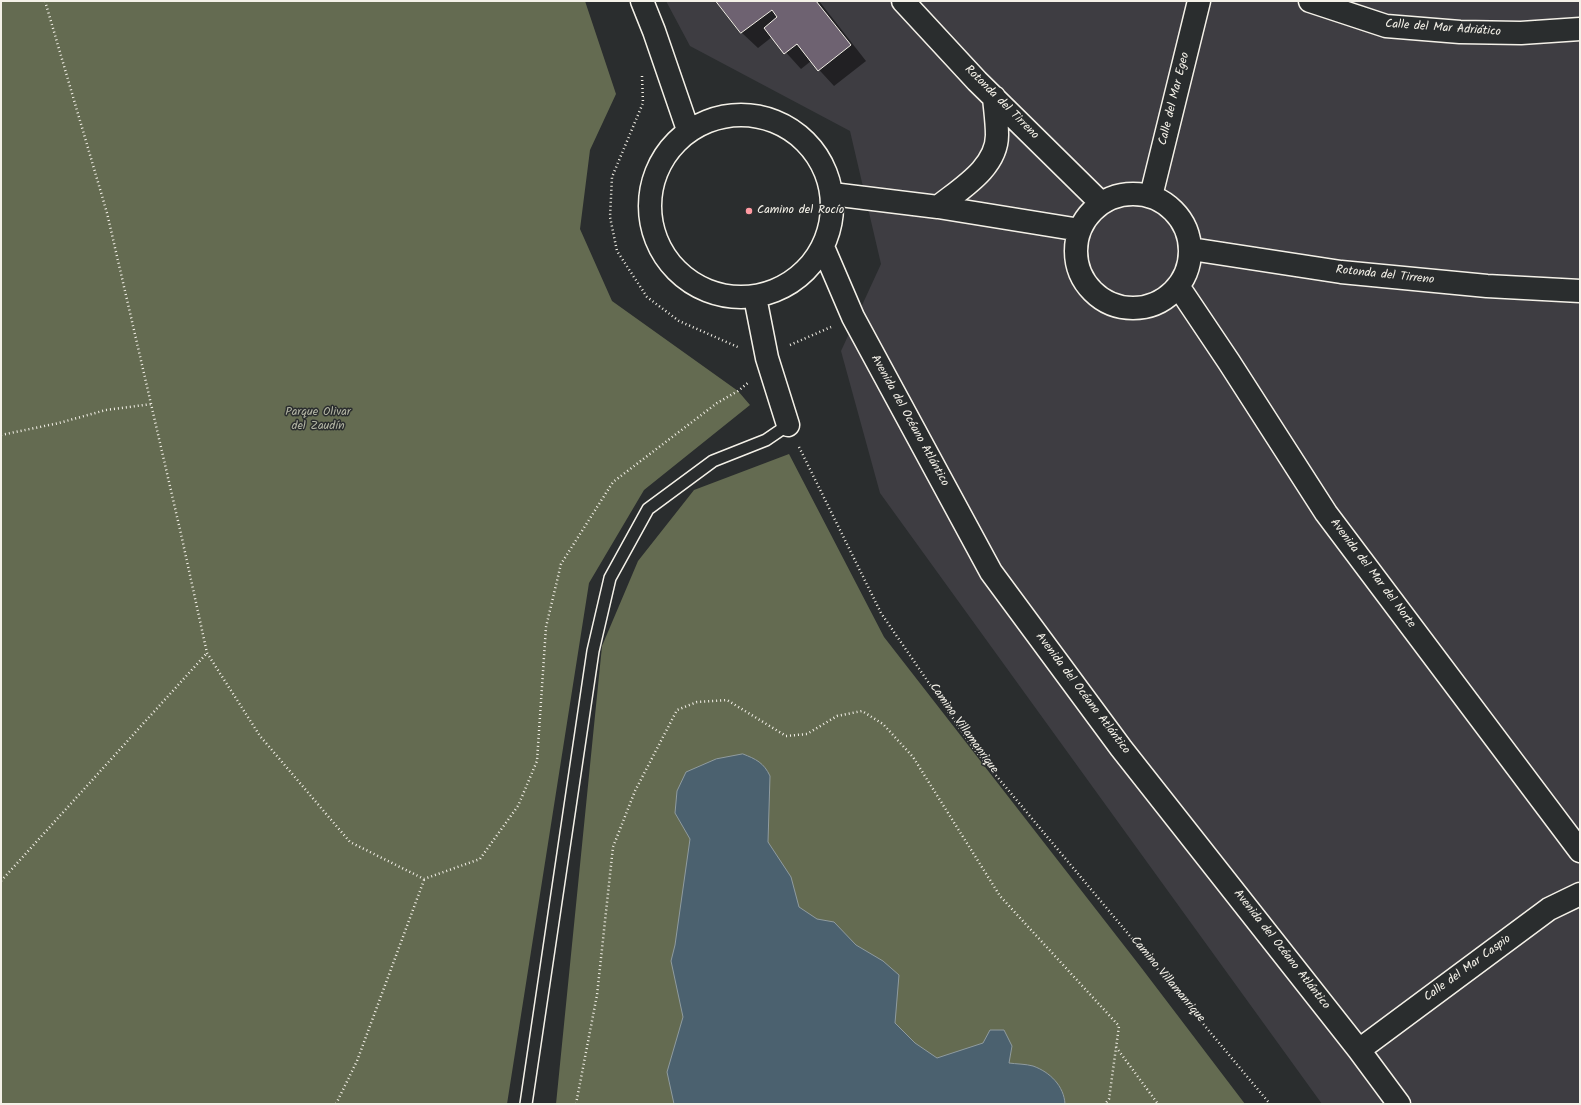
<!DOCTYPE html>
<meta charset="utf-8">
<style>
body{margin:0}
#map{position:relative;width:1581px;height:1105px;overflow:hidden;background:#2a2d2e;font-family:Kalam,sans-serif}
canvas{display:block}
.frame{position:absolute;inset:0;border:2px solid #f4f1e8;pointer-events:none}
</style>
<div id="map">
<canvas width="1581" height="1105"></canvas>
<div class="frame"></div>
</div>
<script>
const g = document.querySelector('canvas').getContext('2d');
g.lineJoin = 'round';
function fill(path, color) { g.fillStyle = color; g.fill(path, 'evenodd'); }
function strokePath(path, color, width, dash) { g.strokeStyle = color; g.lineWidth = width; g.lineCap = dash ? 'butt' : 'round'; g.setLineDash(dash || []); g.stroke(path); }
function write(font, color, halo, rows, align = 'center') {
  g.font = font + ' Kalam,sans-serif'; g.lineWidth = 3; g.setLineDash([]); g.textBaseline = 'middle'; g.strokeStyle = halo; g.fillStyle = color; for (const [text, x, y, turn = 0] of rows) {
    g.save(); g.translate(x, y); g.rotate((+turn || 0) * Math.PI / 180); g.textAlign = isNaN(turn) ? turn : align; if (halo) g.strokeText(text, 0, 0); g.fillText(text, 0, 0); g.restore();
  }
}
fill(new Path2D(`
 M666 1H1580V1104H1322L880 493 841 351 881 264 850 131 690 46Z`), '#3e3d42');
fill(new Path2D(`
 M1 1H585L616 94 590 150 580 229 612 301 738 391 750 405 644 490 589 583 507 1104H1Z
 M789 454 884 637 1140 966 1245 1104H556L602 646 638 561 694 490Z`), '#646b51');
const water = new Path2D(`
 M743 754C756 759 764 763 770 776L768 842 791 877 799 907 817 919 834 922 856 945 883 961 899 975 895 1023 915 1043 937 1058 983 1043 990 1030H1004L1012 1046 1009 1063C1016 1064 1026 1064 1033 1066 1050 1072 1064 1086 1065 1104H674L667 1072 683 1017 671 961 675 945 690 839 675 813 677 791 686 772 716 759Z`);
fill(water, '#4b616f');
strokePath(water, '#8f9b9f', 1);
fill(new Path2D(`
 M718 1H819L866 61 834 86 811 61 801 69 772 37 758 48 742 33Z`), '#0007');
const building = new Path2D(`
 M716 1H816L851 45 818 71 797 44 784 54 764 28 777 17 772 10 741 33Z`);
fill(building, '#6e6271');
strokePath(building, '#f4f1e8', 1);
const service = new Path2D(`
 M526 1104 593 651 610 578 648 509 713 461 766 440 788 425`);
const minor = new Path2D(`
 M642 1 654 31 688 130
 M903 1 977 81 1101 203
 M1310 1 1386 26 1460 32 1521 33 1580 29
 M650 206a91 91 0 1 1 182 0a91 91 0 1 1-182 0Z
 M832 194 938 207 1080 230
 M1076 251a57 57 0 1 1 114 0a57 57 0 1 1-114 0Z
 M1151 196 1199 1
 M938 207C960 189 997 168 997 135 997 122 995 109 994 97
 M823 247 853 317 991 572 1121 748 1359 1050 1399 1104
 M1191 249 1341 272 1487 286 1580 291
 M1178 286 1229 362 1326 513 1580 851
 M755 297 767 358 788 425
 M1359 1050 1549 909 1580 894`);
strokePath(service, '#f4f1e8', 14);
strokePath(minor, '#f4f1e8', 25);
strokePath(new Path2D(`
 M45 1 107 213 181 534 207 653 260 736 350 842 424 879 480 859 518 806 537 761 546 627 561 564 613 482 717 403 738 391 749 382
 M642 76 643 103 612 177 610 217 617 251 647 297 679 321 740 348
 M790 345 831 327
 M1 435 59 423 106 410 152 404
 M799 447 881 613 974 749 1270 1104
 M1 881 207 653
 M1116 1047 1158 1104
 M336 1104 357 1061 424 880
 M576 1104 597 995 613 847 635 791 677 710 697 702 727 700 786 736 807 734 837 716 862 711 883 724 913 757 1000 896 1119 1026 1109 1099 1105 1104`), '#f4f1e8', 2.5, [1, 3]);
strokePath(service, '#2a2d2e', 11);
strokePath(minor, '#2a2d2e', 22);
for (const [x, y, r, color] of [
 [749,211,4,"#ff9aa2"]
]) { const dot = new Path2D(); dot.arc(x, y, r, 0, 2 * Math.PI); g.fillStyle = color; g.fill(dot); strokePath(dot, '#2a2d2e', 1.5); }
write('12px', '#f4f1e8', '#2a2d2e', [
 ["Calle del Mar Adriático",1443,29,4],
 ["Calle del Mar Egeo",1175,99,-76],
 ["Rotonda del Tirreno",1001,103,45],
 ["Rotonda del Tirreno",1385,276,6],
 ["Avenida del Océano Atlántico",909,421,61],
 ["Avenida del Mar del Norte",1372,574,53],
 ["Avenida del Océano Atlántico",1082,694,53],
 ["Camino Villamanrique",963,729,54],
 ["Avenida del Océano Atlántico",1281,950,52],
 ["Calle del Mar Caspio",1468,969,-36],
 ["Camino Villamanrique",1167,980,50]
]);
write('12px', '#f4f1e8', '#2a2d2e', [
 ["Camino del Rocío",757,211]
], 'left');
write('12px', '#b3b5a4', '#2a2d2e', [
 ["Parque Olivar",318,413],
 ["del Zaudín",318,427]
]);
</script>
